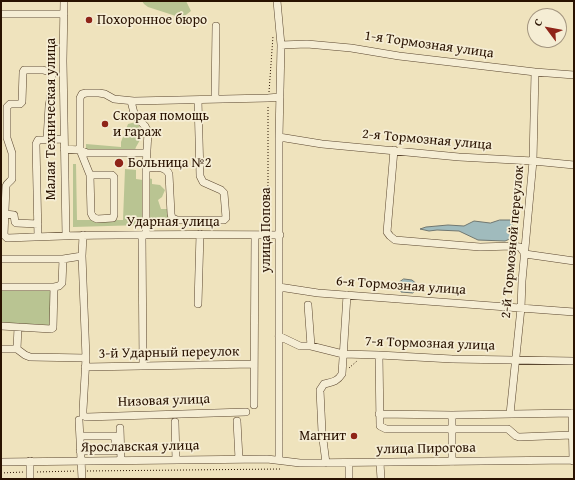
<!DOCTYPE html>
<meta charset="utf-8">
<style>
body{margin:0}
#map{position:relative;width:575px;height:480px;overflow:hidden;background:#efe3bd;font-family:"Gentium Book Plus",serif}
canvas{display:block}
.frame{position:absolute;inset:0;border:2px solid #291200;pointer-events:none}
.north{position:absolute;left:527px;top:8px;width:40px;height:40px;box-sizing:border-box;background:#f5edd4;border:1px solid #a3957f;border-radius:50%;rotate:302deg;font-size:11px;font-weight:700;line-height:16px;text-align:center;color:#291200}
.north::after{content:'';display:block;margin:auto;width:14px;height:18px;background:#8f2418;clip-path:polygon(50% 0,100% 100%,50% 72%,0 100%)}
</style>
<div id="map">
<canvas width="575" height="480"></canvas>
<div class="frame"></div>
<div class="north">С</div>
</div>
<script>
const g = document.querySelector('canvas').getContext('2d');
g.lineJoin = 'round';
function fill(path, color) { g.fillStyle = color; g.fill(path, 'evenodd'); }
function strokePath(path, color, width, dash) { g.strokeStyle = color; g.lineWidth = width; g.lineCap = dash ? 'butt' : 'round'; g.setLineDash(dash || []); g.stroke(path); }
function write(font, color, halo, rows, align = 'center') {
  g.font = font + ' "Gentium Book Plus",serif'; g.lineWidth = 3.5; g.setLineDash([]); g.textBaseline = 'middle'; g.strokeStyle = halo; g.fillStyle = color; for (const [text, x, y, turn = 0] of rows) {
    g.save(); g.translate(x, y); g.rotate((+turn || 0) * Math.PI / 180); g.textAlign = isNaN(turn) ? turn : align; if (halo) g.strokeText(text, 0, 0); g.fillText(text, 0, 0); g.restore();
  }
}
fill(new Path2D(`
 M142 1H186L191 11 182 18 148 7 144 4Z
 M136 122 144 133 136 147 134 153 86 152V144L121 147V142L128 124Z
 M73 164H76L77 220H123L125 169 136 170V179L143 180V225L73 227Z
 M148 178 152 179V184L160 185 165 190 162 197 158 200 161 209H168V221H173V225H147Z
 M51 290V325L1 323V291Z`), '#b9c492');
const water = new Path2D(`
 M500 220H511L514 229 512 238 505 241 478 240 459 231 437 230 429 231 420 229 426 227 448 225 464 226 474 221 490 223Z
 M404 279 412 280 418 285 413 293 401 292 397 284Z`);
fill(water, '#a0bbbd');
strokePath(water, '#707771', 1);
const minor = new Path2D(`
 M64 1 63 61 66 236
 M277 1 281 45 279 137V460
 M1 14H64
 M281 45 307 44 351 48 399 56 535 72 574 75
 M215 99 216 26
 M131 101 134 113 138 119 145 126 148 132 146 168V235
 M279 137 322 144 459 157 533 161 574 165
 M47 139 49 106 52 89V74L50 72 43 70H24L23 72 22 102 20 104H10L7 107V138L12 153V179C10 182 7 183 6 186L4 235 7 238C98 234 189 234 280 235
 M64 149 80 150 90 175 91 213 93 217 97 219 113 218 114 215V177L112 175H90
 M394 150 387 232 390 236 395 240 480 247 512 246 520 247 525 254 574 261
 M146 153H87L80 150V98L82 94 86 93H99L105 94 114 99 134 101 268 98 280 97
 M146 168C155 168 165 165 169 174L171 214 172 218 177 220H224L226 218 224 193 221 190 203 182 200 176 198 100
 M5 214 14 215 15 222 16 223 38 224
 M83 235 82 256 86 358 83 410V415L86 417 246 412
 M142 235 143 366
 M38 237 36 144 38 140 64 139
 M1 259H63L82 256
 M1 287H54L59 286 62 283 63 259
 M279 287 318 293 574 312
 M198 304 200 234
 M308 305 311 346
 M1 326 51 329 53 328 54 287
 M279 336 300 346H311L343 354 379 355 452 359 574 361
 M1 349H17L18 327
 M17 349 25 355 30 357 86 358
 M379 355 380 426 386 429H508L516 436 519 437 572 435
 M85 367 254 364
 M254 405 255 235
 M572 413 573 461
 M379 414 452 415 574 413
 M510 414 521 308 522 281 533 161 535 72
 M79 420 82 479
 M237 421 239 459
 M175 422 176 460
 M120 428 121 460
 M80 451H115V436H80
 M30 461V479
 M1 462 267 459 300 463 574 460
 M452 462V415
 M326 463 322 432 320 390 324 384C332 382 337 382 342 374L347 295
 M349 463V479
 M380 463 381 479`);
strokePath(minor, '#5a462f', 8);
strokePath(new Path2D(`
 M269 92 273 36
 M268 228V105
 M349 368 357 361
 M87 471 282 469
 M37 472 76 471
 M1 473 24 472`), '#291200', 1, [1, 2]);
strokePath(minor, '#f5edd4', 7);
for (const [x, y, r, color] of [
 [89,20,4,"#8f2418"],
 [105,124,4,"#8f2418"],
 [119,163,5,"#8f2418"],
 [354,436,4,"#8f2418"]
]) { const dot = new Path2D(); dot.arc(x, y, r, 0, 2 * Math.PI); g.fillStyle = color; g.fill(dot); strokePath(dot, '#f5edd4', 1.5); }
write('14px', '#291200', '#f5edd4', [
 ["Похоронное бюро",97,20],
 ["Скорая помощь",113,116],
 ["и гараж",113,132],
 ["Больница №2",128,163],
 ["Магнит",346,436,"right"]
], 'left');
write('14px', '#291200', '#f5edd4', [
 ["1-я Тормозная улица",429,45,8],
 ["Малая Техническая улица",51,119,-90],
 ["2-я Тормозная улица",427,140,5],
 ["Ударная улица",173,222],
 ["улица Попова",266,230,-90],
 ["2-й Тормозной переулок",513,242,-85],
 ["6-я Тормозная улица",401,286,4],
 ["7-я Тормозная улица",430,344,2],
 ["3-й Ударный переулок",169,353,-1],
 ["Низовая улица",164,401,-2],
 ["Ярославская улица",140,447,-1],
 ["улица Пирогова",426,449,-1]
]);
</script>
